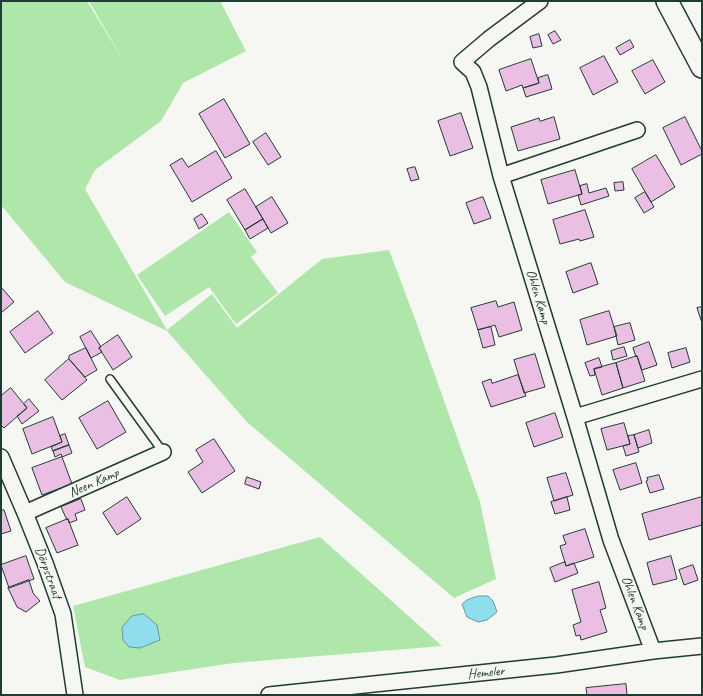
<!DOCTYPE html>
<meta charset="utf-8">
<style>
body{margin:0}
#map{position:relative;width:703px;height:696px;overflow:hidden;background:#f6f6f2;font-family:Caveat,sans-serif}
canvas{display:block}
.frame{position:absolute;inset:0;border:2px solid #1f3d34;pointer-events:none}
</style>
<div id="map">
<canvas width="703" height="696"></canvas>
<div class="frame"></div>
</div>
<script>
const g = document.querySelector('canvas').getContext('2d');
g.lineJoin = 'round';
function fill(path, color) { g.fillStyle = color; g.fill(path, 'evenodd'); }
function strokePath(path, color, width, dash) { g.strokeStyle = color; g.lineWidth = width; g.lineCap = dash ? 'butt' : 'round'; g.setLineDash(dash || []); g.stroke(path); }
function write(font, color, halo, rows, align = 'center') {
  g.font = font + ' Caveat,sans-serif'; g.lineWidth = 3; g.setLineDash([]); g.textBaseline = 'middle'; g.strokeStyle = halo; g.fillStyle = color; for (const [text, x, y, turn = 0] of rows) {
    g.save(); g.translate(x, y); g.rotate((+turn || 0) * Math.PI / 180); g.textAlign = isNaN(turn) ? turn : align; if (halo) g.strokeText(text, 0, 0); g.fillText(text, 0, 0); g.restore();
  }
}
fill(new Path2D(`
 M1 1H87L123 60 89 1H220L246 51 183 83 161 121 95 170 85 189 167 330 212 294 237 328 322 259 389 250 415 319 480 502 496 579 454 598 247 422 167 331 65 282 1 205Z
 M229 212 257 252 251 257 278 293 236 324 209 287 165 316 137 275Z
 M320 537 442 646 234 663 120 680 85 667 73 606Z`), '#afe7aa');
const water = new Path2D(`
 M478 596H488L493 601 497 612 487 620 478 622 467 617 462 604 467 600Z
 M144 614 157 625 160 640 140 648 129 647 123 640 122 627 132 616Z`);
fill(water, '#8fdded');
strokePath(water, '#629da3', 1);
const building = new Path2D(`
 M555 31 561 40 553 44 548 35Z
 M539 34 542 46 533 48 530 37Z
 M630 40 634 47 620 55 616 48Z
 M604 56 618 82 593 95 580 68Z
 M531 59 539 83 523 88 522 85 506 91 499 70Z
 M653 60 665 82 645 94 632 71Z
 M548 75 552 89 526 97 523 88 539 83 538 78Z
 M224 99 250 144 225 158 199 114Z
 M461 113 473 148 450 156 438 121Z
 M554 117 560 139 518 151 511 127 539 118 540 121Z
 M685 117 702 151V154L681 165 663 128Z
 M266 133 281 157 268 165 253 142Z
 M216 151 232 178 192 202 170 165 182 158 188 167Z
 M656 155 675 187 651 202 632 169Z
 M415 167 419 179 411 181 407 169Z
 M575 170 582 194 548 204 541 180Z
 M623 182 624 190 615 191 614 183Z
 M587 184 589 193 606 188 609 196 581 205 578 195 582 194 580 186Z
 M245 189 263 219 245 230 227 200Z
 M645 192 654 207 644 213 635 198Z
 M272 197 288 223 271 233 256 207Z
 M483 197 491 218 474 224 466 203Z
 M585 210 594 237 580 241 579 239 560 244 553 220Z
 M202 214 208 223 199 229 194 219Z
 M263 219 268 228 250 239 245 230Z
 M591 263 598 284 573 293 566 272Z
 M1 287 14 302 1 313Z
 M496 301 498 307 514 302 522 330 499 337 495 325 478 330 471 308Z
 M702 307V323L697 308Z
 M38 311 53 333 25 353 10 332Z
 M609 311 617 336 587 345 580 320Z
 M630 323 635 340 618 345 614 327Z
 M491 327 495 345 483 348 478 330Z
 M91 331 101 347 99 348 102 352 91 358 80 337Z
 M118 335 132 357 113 370 99 348Z
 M649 342 657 365 642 370 637 356 636 357 633 348Z
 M624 347 627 356 613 360 611 351Z
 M86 348 97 370 85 377 69 359V356Z
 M686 348 690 362 672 368 668 353Z
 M535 354 545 387 524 393 514 360Z
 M637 356 645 381 623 388 616 363Z
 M599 358 602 367 594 369 595 375 590 376 585 363Z
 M69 359 87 380 62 400 45 380Z
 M616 363 623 388 602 395 594 369Z
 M518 375 526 396 491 407 482 382 491 379 492 383Z
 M11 388 27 408 4 428 1 425V396Z
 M29 399 39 411 22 424 17 416 27 408 24 404Z
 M108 401 126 432 97 449 79 418Z
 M555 413 563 437 534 447 526 423Z
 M53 417 62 442 32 454 23 429Z
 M624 423 630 444 607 450 601 429Z
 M649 430 652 443 638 448 634 435Z
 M65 434 69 445 53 451 51 447 62 442 60 436Z
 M634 435 639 452 626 456 623 446 630 444 628 436Z
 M214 439 235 471 202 493 188 472 203 462 196 450Z
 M69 445 72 453 62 457 61 454 55 457 53 451Z
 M62 457 72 484 42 495 32 468Z
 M636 463 642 483 620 490 613 470Z
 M566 473 573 495 554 501 547 478Z
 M659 475 664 489 650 493 646 481 648 480 647 478Z
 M247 477 261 482 259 489 245 484Z
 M127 497 141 519 117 535 103 513Z
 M567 497 570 510 555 514 551 502Z
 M702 497V525L649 540 642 514Z
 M81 499 85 510 75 514 77 520 69 523 68 519 67 520 61 507Z
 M4 510 11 531 1 534V511Z
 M68 519 78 545 57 553 46 528Z
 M585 529 594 557 566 566 560 546 566 544 563 536Z
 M26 556 34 579 9 588 1 565Z
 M671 556 677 579 653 585 647 563Z
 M565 562 566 566 574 563 578 573 555 582 550 568Z
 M693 565 698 580 684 585 679 570Z
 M29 580 33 593 40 601 26 612 17 607 8 588Z
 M599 582 606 608 600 610 607 632 581 640 580 635 576 636 573 625 581 622 572 590Z
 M626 684 627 695H587L586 688Z`);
fill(building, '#ebbfe4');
strokePath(building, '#1f3d34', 1);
const lane = new Path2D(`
 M110 379 163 452`);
const street = new Path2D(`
 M540 1 489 39 462 62 473 72 479 87 501 176 575 417 611 540 653 651
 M501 176 637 130
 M575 417 702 379
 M1 457 25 513 45 563 63 614 75 695
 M25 513 163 452
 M269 695 556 665 653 651 702 646`);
const secondary = new Path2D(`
 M667 1 702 67`);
strokePath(lane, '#1f3d34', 10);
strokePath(street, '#1f3d34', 18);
strokePath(secondary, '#1f3d34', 24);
strokePath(lane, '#f6f6f2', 7);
strokePath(street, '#f6f6f2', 15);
strokePath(secondary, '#f6f6f2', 21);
write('14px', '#1f3d34', '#f6f6f2', [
 ["Ohlen Kamp",538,297,73],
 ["Neen Kamp",94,483,-24],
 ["Dörpstraat",48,573,70],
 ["Ohlen Kamp",635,603,69],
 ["Hemeler",486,673,-6]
]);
</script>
